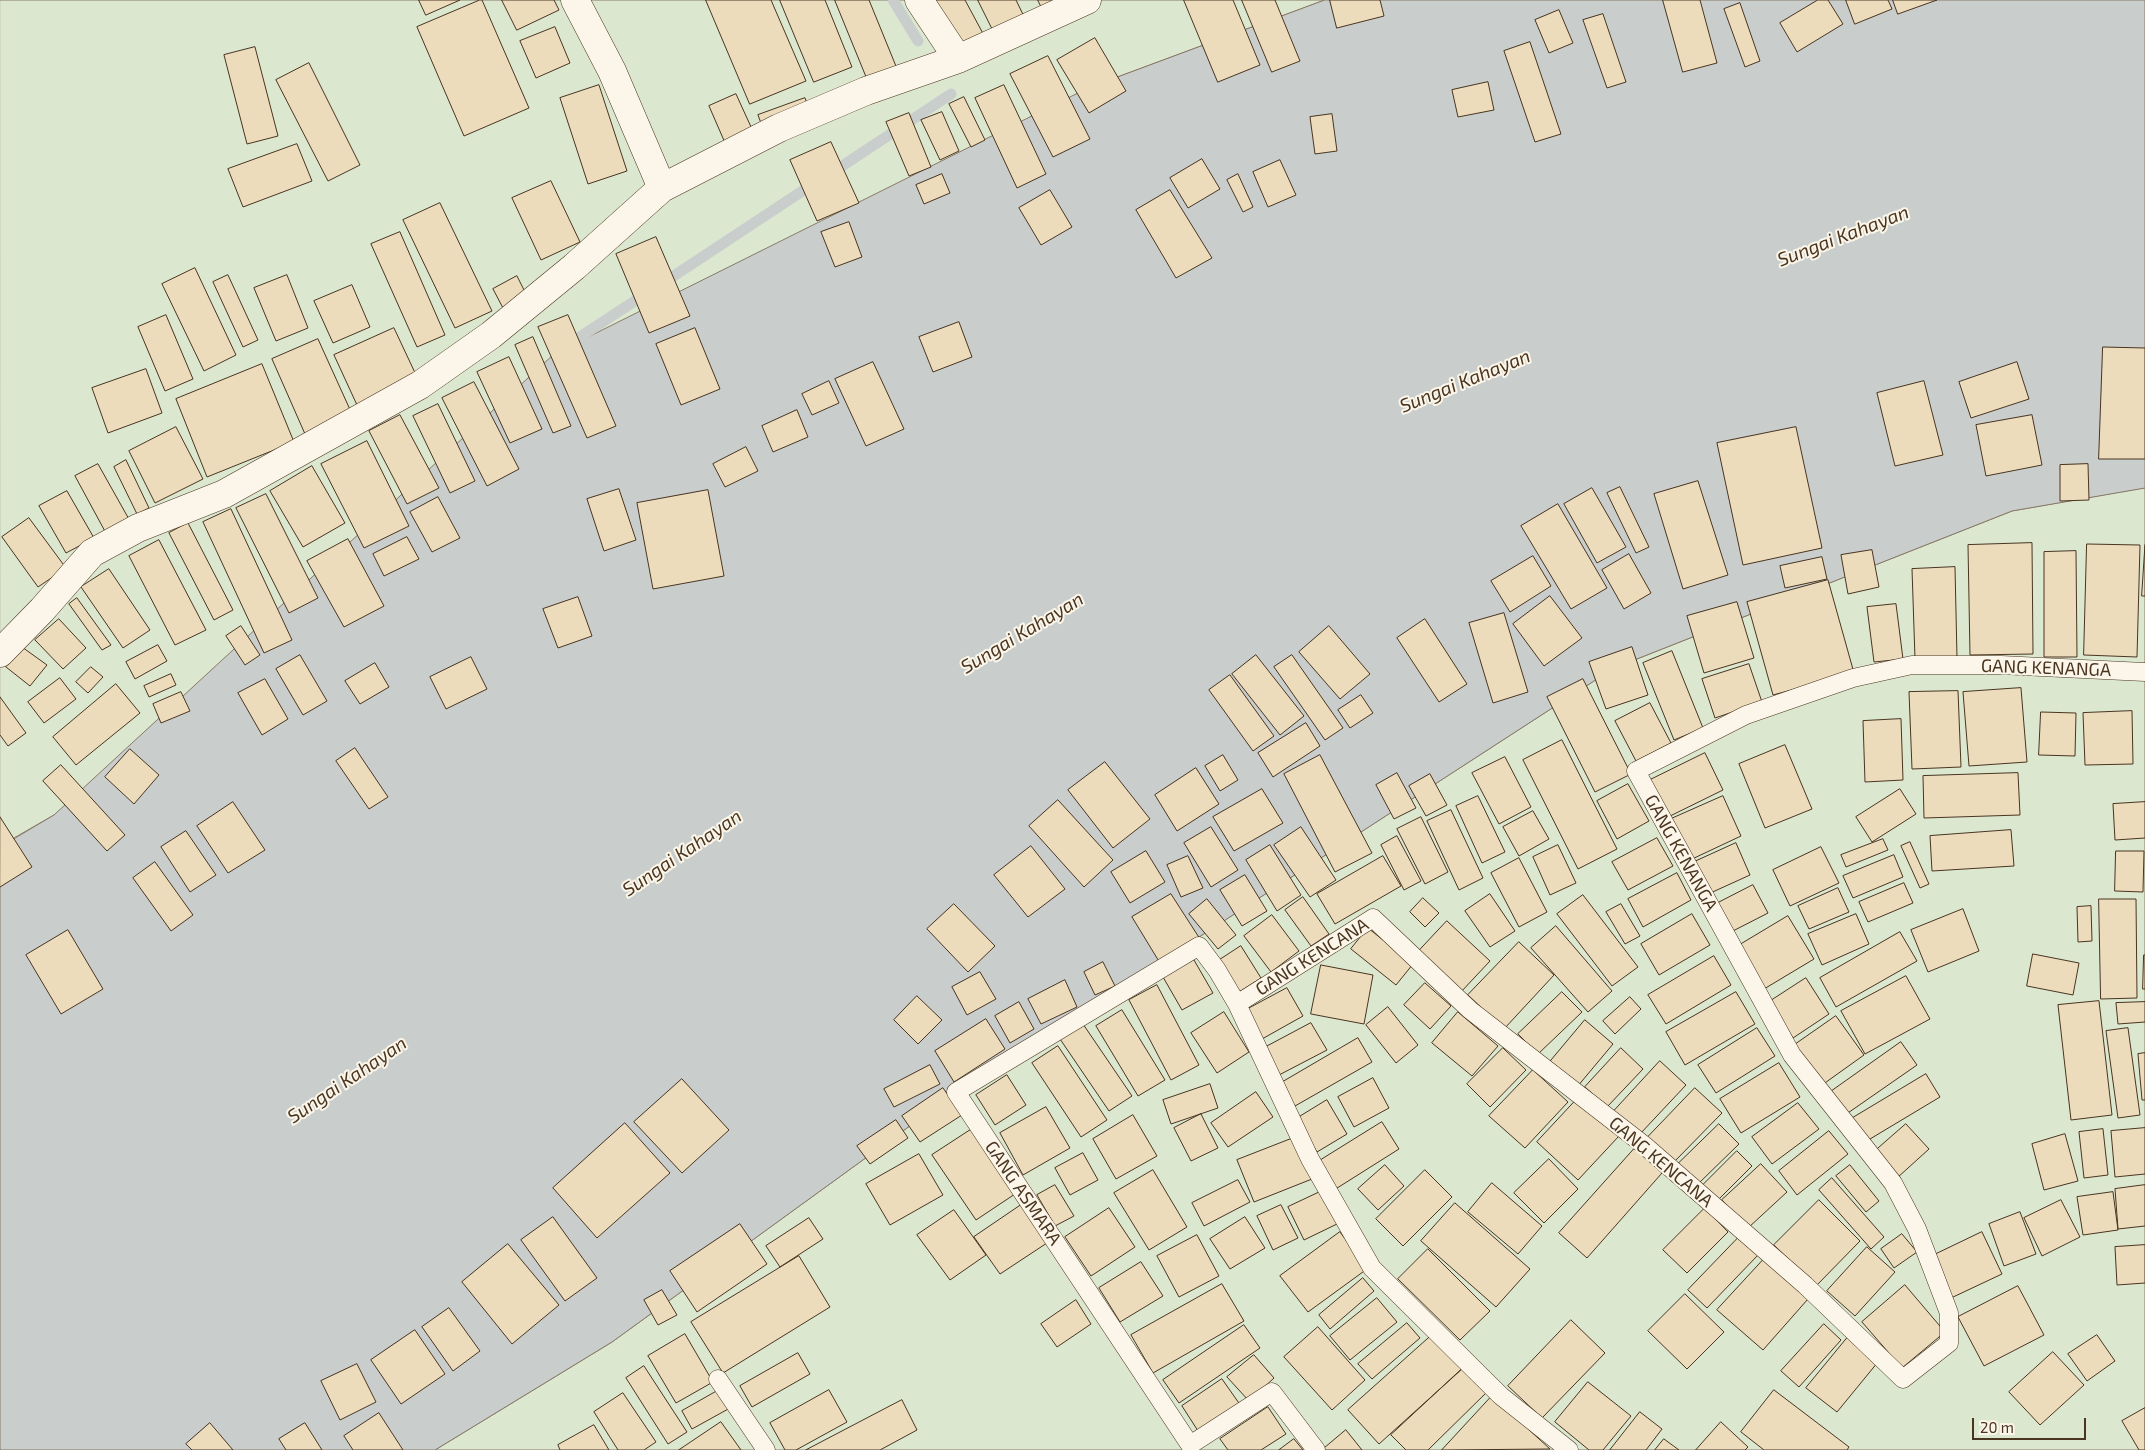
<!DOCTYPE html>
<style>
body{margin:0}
#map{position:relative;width:2145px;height:1450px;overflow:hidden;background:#fbf6e9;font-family:"Exo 2",sans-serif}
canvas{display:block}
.scale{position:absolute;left:1972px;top:1418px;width:114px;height:22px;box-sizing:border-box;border:2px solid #4a3520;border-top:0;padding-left:6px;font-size:15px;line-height:18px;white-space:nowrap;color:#4a3520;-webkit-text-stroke:4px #fbf6e9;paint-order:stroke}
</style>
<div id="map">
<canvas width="2145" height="1450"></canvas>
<div class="scale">20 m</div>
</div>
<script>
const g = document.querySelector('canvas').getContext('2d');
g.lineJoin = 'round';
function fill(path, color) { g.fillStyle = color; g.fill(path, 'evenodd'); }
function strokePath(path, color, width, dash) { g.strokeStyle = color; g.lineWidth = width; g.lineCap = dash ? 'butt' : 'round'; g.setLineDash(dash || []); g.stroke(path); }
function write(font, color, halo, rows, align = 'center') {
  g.font = font + ' "Exo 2",sans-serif'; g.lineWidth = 4; g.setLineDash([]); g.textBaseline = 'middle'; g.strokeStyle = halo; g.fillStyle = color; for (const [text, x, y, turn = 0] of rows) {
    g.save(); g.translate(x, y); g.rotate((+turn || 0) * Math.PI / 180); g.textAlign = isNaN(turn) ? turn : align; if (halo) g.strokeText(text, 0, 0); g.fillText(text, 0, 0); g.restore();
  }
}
const green = new Path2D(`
 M0 0H1325L1088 88 54 815 0 846Z
 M2145 488V1450H435L612 1342 929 1112 1614 668 2012 511Z`);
fill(green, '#dce7d0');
strokePath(green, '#887966', 1);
const water = new Path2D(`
 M1325 0H2145V488L2012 511 1614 668 929 1112 612 1342 435 1450H0V847L54 815 554 354 1088 88Z`);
fill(water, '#c9cecd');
strokePath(water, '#887966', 1);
strokePath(new Path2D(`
 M893 0 918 41
 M830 174 951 94
 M660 285 816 182
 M566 346 647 293`), '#c9cecd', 11);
const building = new Path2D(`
 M419 0H460L426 15Z
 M480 0H482L529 108 464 136 417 27Z
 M502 0H554L559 10 517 30Z
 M706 0H771L806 81 750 104Z
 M780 0H825L852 67 814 82Z
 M835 0H869L900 76 871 88Z
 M922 0H965L987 41 954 59Z
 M978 0H1016L1032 33 1002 48Z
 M1038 0H1071L1044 12Z
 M1184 0H1233L1260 65 1218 82Z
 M1242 0H1275L1300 61 1272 72Z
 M1330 0H1380L1384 16 1337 28Z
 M1663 0H1700L1717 63 1683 72Z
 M1818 0H1828L1843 24 1797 52 1780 23Z
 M1846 0H1888L1892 9 1855 24Z
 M1893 0H1937L1898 14Z
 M1740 3 1760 61 1745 67 1724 9Z
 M1559 10 1573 43 1549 53 1535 20Z
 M1603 14 1626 82 1607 88 1583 20Z
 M555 27 570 63 536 78 520 41Z
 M1095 38 1126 91 1089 113 1057 60Z
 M1530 42 1561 134 1535 142 1504 51Z
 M255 47 278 136 247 144 224 55Z
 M1048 56 1090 139 1053 157 1010 74Z
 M309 63 360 165 328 181 276 80Z
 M1488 82 1494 110 1458 117 1452 90Z
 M599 85 627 171 588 184 560 98Z
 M1004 85 1046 174 1017 188 975 98Z
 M736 94 757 140 729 152 709 106Z
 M964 97 985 140 971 147 949 104Z
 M805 98 812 116 765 134 758 115Z
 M942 112 959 151 940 160 921 120Z
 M909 113 931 167 909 176 886 122Z
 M1332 114 1337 151 1315 154 1310 117Z
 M831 142 859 203 817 221 790 160Z
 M297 144 312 181 243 207 228 169Z
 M1202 159 1220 189 1188 208 1170 178Z
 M1280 160 1296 195 1268 207 1253 172Z
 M942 174 950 193 924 204 916 185Z
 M1238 174 1253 207 1243 212 1227 180Z
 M551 181 580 242 541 260 512 198Z
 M1050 190 1072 227 1041 245 1019 208Z
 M1170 190 1212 258 1176 278 1136 210Z
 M440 203 492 311 455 328 403 220Z
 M849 222 862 257 835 267 821 232Z
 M400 232 445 335 417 347 371 244Z
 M656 237 690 316 649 333 616 254Z
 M195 268 236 355 204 371 162 284Z
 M228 275 258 340 243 347 213 282Z
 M287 275 308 328 276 341 254 288Z
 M517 276 527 296 503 308 493 289Z
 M352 285 370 327 333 343 314 301Z
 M166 315 193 379 165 391 138 327Z
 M568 315 616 426 587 438 538 327Z
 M959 322 972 357 933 372 919 337Z
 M394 328 417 377 357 405 334 355Z
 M695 328 720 389 681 405 656 344Z
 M533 337 571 426 553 433 515 345Z
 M318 339 352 414 305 434 272 359Z
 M2103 347 2145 348V459H2099Z
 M509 357 542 429 510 443 477 372Z
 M873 362 904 429 866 446 835 379Z
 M2017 362 2029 399 1971 418 1959 382Z
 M262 364 294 442 207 477 176 399Z
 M146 369 162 413 108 433 92 388Z
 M829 381 839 403 812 415 802 394Z
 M1924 381 1943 455 1895 466 1877 393Z
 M474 382 519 469 487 486 442 398Z
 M438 404 475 481 450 493 413 416Z
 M797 410 808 437 773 452 762 426Z
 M400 415 439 488 407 504 369 431Z
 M2032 415 2042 465 1986 476 1976 425Z
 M176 427 203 479 155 503 129 451Z
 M1796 427 1822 548 1743 565 1717 443Z
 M367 441 409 526 364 548 321 464Z
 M746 447 758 471 725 487 713 464Z
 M126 460 149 508 137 514 114 467Z
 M98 464 130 521 107 535 75 476Z
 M2088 464 2089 500 2060 501V465Z
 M312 466 345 523 303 547 270 491Z
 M1698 481 1728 575 1683 589 1654 494Z
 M1620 487 1649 547 1636 553 1607 493Z
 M1592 488 1626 547 1597 563 1564 504Z
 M619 489 636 540 604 551 587 499Z
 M708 490 724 576 653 589 637 503Z
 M67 491 94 538 66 553 39 506Z
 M266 494 318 598 289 613 236 508Z
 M438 497 460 538 432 552 410 512Z
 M1558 504 1607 588 1571 609 1521 526Z
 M231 509 292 640 264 653 203 522Z
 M29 518 66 568 38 587 2 537Z
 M188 523 233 610 214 620 169 533Z
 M407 537 419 559 384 576 373 554Z
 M348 539 384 606 344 627 307 561Z
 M159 540 206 630 175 645 129 556Z
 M2032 543 2033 654 1970 655 1968 545Z
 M2087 544 2140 545 2137 657 2084 655Z
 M2145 545V596H2142Z
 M1872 550 1879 587 1848 594 1841 555Z
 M2076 551 2077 657H2044V552Z
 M1629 554 1651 593 1624 609 1602 570Z
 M1533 556 1551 586 1510 612 1491 581Z
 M1822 557 1827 579 1785 588 1780 566Z
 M1955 567 1957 658 1915 659 1912 569Z
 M109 569 150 630 123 648 81 587Z
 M1828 580 1854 673 1773 695 1747 602Z
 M1550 596 1582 638 1544 666 1513 624Z
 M578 597 592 636 558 648 543 609Z
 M77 598 111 645 102 650 69 604Z
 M1737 602 1754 658 1704 673 1687 616Z
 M1896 604 1903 659 1874 662 1867 607Z
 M1504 613 1528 692 1493 703 1469 623Z
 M59 619 86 648 63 669 35 640Z
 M1425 619 1467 684 1439 702 1397 638Z
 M241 626 260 655 245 665 226 636Z
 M1329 626 1370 674 1340 699 1299 652Z
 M158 645 167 661 135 679 126 662Z
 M22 647 47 665 30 686 6 667Z
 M1632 647 1648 695 1606 709 1589 662Z
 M1672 651 1703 728 1674 740 1643 663Z
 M300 655 327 701 303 715 276 669Z
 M1256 655 1304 716 1280 735 1232 674Z
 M1292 655 1343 728 1325 740 1274 667Z
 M471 657 487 689 446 709 430 677Z
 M375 663 389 687 360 704 345 681Z
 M1749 664 1762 702 1715 718 1702 679Z
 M91 667 103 677 88 693 76 682Z
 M171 674 176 685 149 697 144 686Z
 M1230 675 1274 736 1253 751 1209 690Z
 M60 678 76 699 44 723 28 702Z
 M265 679 288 719 262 735 238 693Z
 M1583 679 1631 774 1595 792 1547 697Z
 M116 684 140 713 76 765 53 737Z
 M2021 688 2027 762 1969 766 1963 692Z
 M1958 691 1961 767 1912 769 1909 692Z
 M181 692 190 711 161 723 153 704Z
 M1361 695 1373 713 1350 728 1338 710Z
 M0 697 26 733 8 746 0 735Z
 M1650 703 1671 743 1636 761 1615 721Z
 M2132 711 2133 764 2085 765 2083 713Z
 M2041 712 2076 713 2075 756 2039 755Z
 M1901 719 1903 780 1865 782 1863 721Z
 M1306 723 1320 746 1273 777 1258 753Z
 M1562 740 1617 849 1578 869 1523 760Z
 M1785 745 1812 809 1765 828 1739 764Z
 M355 748 388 797 369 809 336 761Z
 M130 749 159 775 134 804 105 777Z
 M1705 753 1723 790 1666 818 1648 781Z
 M1223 755 1238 780 1220 791 1205 766Z
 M1320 755 1372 853 1335 872 1284 774Z
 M1505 757 1531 807 1499 824 1472 773Z
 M1105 762 1150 819 1113 848 1068 790Z
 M61 765 125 835 107 851 43 781Z
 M1196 768 1219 804 1177 831 1155 795Z
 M1397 773 1416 808 1394 819 1376 785Z
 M2018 773 2020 815 1924 818 1923 776Z
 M1430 774 1447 805 1426 816 1409 786Z
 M1628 784 1649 821 1617 839 1597 801Z
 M1262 789 1283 823 1234 851 1213 817Z
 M1900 789 1916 814 1872 842 1856 817Z
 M1478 796 1505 852 1482 863 1456 806Z
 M1723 796 1741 836 1690 860 1671 819Z
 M1058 800 1113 860 1084 887 1029 826Z
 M233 802 265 850 228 873 197 826Z
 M2145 802V838L2115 840 2113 804Z
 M1451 810 1483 878 1459 890 1427 821Z
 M1533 811 1549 839 1519 856 1503 827Z
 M0 817 32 867 0 887Z
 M1421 817 1448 872 1425 884 1397 829Z
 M1211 827 1238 870 1211 887 1184 843Z
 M1301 827 1336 880 1310 897 1274 845Z
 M2011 830 2014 866 1932 871 1930 836Z
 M186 831 216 875 190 892 161 847Z
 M1397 836 1421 881 1404 890 1381 845Z
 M1657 838 1673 866 1628 890 1612 862Z
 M1883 839 1888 850 1846 867 1841 855Z
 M1910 842 1929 884 1920 888 1901 846Z
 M1736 843 1750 875 1706 895 1692 863Z
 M1270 845 1301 895 1277 911 1246 860Z
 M1558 845 1576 883 1550 895 1533 857Z
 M1031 846 1065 889 1028 917 994 875Z
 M1821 847 1839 883 1790 906 1773 870Z
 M1146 851 1165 882 1130 903 1111 872Z
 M2116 851H2144L2143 892 2115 891Z
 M1894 855 1903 877 1853 898 1843 876Z
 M1188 856 1203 888 1181 897 1167 865Z
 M1383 856 1401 886 1335 924 1317 894Z
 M1519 858 1547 912 1519 927 1491 873Z
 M155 862 193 915 171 931 133 878Z
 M1677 873 1691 900 1643 927 1628 899Z
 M1245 875 1267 911 1242 926 1220 890Z
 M1904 883 1913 903 1868 922 1859 902Z
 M1753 885 1768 913 1729 933 1714 905Z
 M1838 888 1849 912 1809 929 1798 906Z
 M1171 894 1200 939 1160 963 1132 917Z
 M1490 894 1515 931 1490 947 1465 911Z
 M1583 895 1638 967 1612 986 1557 914Z
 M1303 897 1329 934 1311 946 1285 910Z
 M1423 898 1439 913 1425 927 1410 912Z
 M1207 899 1236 935 1218 949 1189 914Z
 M2099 899H2136L2137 998 2101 999Z
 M954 904 995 946 968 972 927 929Z
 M1621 904 1640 936 1625 944 1606 912Z
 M2091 906 2092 941 2078 942 2077 907Z
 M1963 909 1979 951 1928 972 1911 930Z
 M1692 914 1710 945 1659 975 1641 944Z
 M1856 914 1869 944 1822 965 1808 934Z
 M1272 915 1299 951 1271 972 1244 936Z
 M1788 916 1814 959 1764 989 1738 946Z
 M1447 921 1490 961 1460 993 1417 953Z
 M1556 926 1612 991 1588 1012 1531 948Z
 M1368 928 1413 964 1396 985 1351 949Z
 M68 930 103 989 61 1014 26 955Z
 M1900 932 1917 961 1836 1007 1820 978Z
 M1519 942 1554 975 1504 1029 1468 995Z
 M1241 946 1261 978 1239 992 1218 961Z
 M2033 954 2079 963 2073 995 2027 986Z
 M2144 955H2145V989H2143Z
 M1714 956 1731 985 1666 1024 1648 995Z
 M1194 960 1213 993 1182 1010 1163 977Z
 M1103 962 1115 986 1095 995 1084 972Z
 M1321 965 1373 975 1364 1024 1311 1014Z
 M980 972 996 999 967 1015 952 987Z
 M1906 976 1930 1019 1865 1054 1841 1011Z
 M1806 978 1829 1014 1793 1038 1769 1002Z
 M1065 980 1077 1007 1041 1024 1028 999Z
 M1425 983 1451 1006 1430 1029 1404 1005Z
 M1157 985 1199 1065 1171 1080 1129 1000Z
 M1287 988 1303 1016 1262 1039 1246 1010Z
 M1562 992 1582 1012 1538 1054 1518 1034Z
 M1736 992 1755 1024 1685 1065 1666 1032Z
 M917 996 942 1020 918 1044 894 1020Z
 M1630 997 1641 1009 1615 1034 1603 1021Z
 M2099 1001 2112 1115 2071 1120 2058 1005Z
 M1019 1002 1034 1029 1010 1043 995 1016Z
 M2145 1002V1022L2118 1024 2116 1003Z
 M1388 1007 1418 1045 1396 1063 1366 1025Z
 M1122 1010 1165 1080 1138 1096 1096 1026Z
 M1224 1012 1249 1052 1217 1073 1191 1033Z
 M1458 1012 1498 1046 1472 1076 1432 1043Z
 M1836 1016 1864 1055 1822 1085 1793 1046Z
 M986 1019 1005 1049 954 1082 935 1051Z
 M1585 1020 1613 1044 1577 1087 1549 1063Z
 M1311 1023 1327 1050 1279 1075 1264 1048Z
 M1083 1024 1132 1096 1109 1111 1060 1039Z
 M1757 1028 1775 1056 1716 1093 1698 1065Z
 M2128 1028 2140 1115 2118 1118 2106 1031Z
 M1358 1038 1372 1062 1295 1106 1281 1083Z
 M1901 1042 1917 1065 1845 1115 1829 1093Z
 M1058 1046 1107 1120 1081 1137 1032 1063Z
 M1503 1048 1526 1070 1490 1107 1467 1084Z
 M1621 1048 1643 1069 1607 1107 1585 1087Z
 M2145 1053V1100H2142L2138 1054Z
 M1660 1061 1686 1085 1640 1134 1614 1111Z
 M1779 1063 1800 1097 1741 1133 1720 1099Z
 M930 1065 940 1084 894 1107 884 1089Z
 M1533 1070 1568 1102 1525 1148 1489 1116Z
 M1926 1074 1940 1097 1865 1142 1851 1119Z
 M1007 1075 1026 1105 995 1125 976 1095Z
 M1373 1078 1389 1108 1354 1127 1338 1097Z
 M682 1079 729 1130 682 1173 634 1122Z
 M1210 1084 1218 1108 1171 1124 1163 1100Z
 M943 1088 962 1115 920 1142 902 1116Z
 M1695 1088 1722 1113 1674 1162 1648 1137Z
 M1256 1092 1273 1117 1228 1147 1211 1123Z
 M1578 1098 1619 1136 1578 1180 1537 1142Z
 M1327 1100 1347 1134 1317 1152 1296 1119Z
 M1798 1103 1819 1129 1772 1164 1752 1137Z
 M1046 1107 1070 1148 1023 1175 1000 1133Z
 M1201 1114 1218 1148 1191 1161 1174 1128Z
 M1133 1115 1157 1156 1116 1179 1093 1139Z
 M896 1120 908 1138 870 1164 857 1146Z
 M1382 1122 1399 1149 1334 1190 1316 1163Z
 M625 1123 670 1173 597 1238 553 1188Z
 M1719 1124 1739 1144 1698 1184 1678 1164Z
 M1906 1124 1929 1149 1897 1178 1874 1152Z
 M975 1127 1018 1192 976 1220 932 1155Z
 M2145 1128V1174L2115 1177 2111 1131Z
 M2103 1129 2108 1175 2084 1178 2079 1132Z
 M1829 1131 1848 1154 1797 1195 1779 1171Z
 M2065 1134 2078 1181 2044 1190 2032 1144Z
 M1296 1137 1312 1179 1254 1202 1237 1160Z
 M1635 1148 1662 1173 1587 1258 1559 1233Z
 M1737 1151 1752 1166 1715 1203 1700 1188Z
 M1083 1153 1098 1180 1070 1195 1055 1168Z
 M919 1154 943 1195 890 1225 866 1184Z
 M1549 1159 1578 1189 1544 1223 1514 1193Z
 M1761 1164 1787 1192 1748 1228 1722 1200Z
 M1385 1165 1404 1186 1378 1210 1358 1189Z
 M1850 1165 1879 1201 1866 1212 1836 1176Z
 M1153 1170 1187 1227 1149 1250 1114 1193Z
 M1425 1170 1452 1197 1403 1246 1376 1219Z
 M1832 1178 1884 1237 1871 1249 1819 1190Z
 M1238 1180 1250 1202 1204 1226 1192 1203Z
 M1492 1183 1542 1226 1518 1254 1468 1212Z
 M1055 1185 1074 1216 1055 1226 1037 1195Z
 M2145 1185V1226L2118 1229 2115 1189Z
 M1322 1191 1337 1224 1304 1240 1288 1207Z
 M2113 1192 2118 1230 2083 1235 2077 1197Z
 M1819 1200 1860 1241 1816 1286 1774 1245Z
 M2061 1200 2080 1237 2042 1256 2024 1218Z
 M1024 1203 1050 1241 1000 1274 974 1237Z
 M1455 1203 1530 1269 1496 1307 1421 1241Z
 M1281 1205 1298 1238 1273 1250 1257 1216Z
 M1109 1208 1135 1247 1091 1276 1065 1237Z
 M1705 1208 1728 1232 1687 1273 1663 1250Z
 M954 1210 986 1255 950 1280 917 1235Z
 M2020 1212 2036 1254 2004 1266 1989 1224Z
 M553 1217 597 1278 565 1301 521 1240Z
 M1245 1217 1265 1248 1230 1269 1210 1239Z
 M809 1218 823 1239 780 1267 766 1246Z
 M740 1224 767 1264 697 1312 670 1271Z
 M1340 1232 1367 1269 1308 1312 1280 1276Z
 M1982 1232 2002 1274 1951 1298 1932 1256Z
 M1902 1234 1917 1252 1894 1268 1881 1249Z
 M1197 1235 1219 1276 1179 1297 1157 1256Z
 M1740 1236 1759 1254 1707 1308 1688 1290Z
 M508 1244 559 1305 512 1344 462 1282Z
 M2145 1245V1283L2117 1285 2115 1247Z
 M1867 1247 1895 1272 1855 1316 1827 1291Z
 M1428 1249 1490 1311 1460 1340 1398 1279Z
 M799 1256 830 1307 723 1373 691 1322Z
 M1764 1259 1808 1299 1763 1350 1717 1310Z
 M1141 1262 1163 1296 1120 1322 1099 1288Z
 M1363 1278 1374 1291 1330 1329 1319 1315Z
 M1222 1284 1244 1321 1153 1373 1131 1335Z
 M1905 1285 1945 1332 1902 1368 1862 1322Z
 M2018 1286 2044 1335 1984 1366 1958 1317Z
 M662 1290 677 1315 658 1325 644 1300Z
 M1685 1294 1724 1332 1687 1369 1648 1331Z
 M1377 1298 1397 1322 1350 1360 1330 1336Z
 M1076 1300 1091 1324 1057 1347 1041 1324Z
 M449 1308 480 1351 453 1371 422 1327Z
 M1571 1320 1605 1353 1542 1418 1508 1386Z
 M1407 1323 1420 1338 1372 1379 1358 1364Z
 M1824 1324 1841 1340 1799 1387 1781 1371Z
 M1244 1325 1260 1348 1179 1403 1163 1380Z
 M1318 1327 1365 1380 1332 1410 1284 1357Z
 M415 1330 445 1374 401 1404 371 1360Z
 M685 1334 713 1382 676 1403 648 1356Z
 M1432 1335 1462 1369 1379 1444 1348 1410Z
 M2097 1335 2115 1361 2087 1381 2068 1354Z
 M1848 1337 1878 1362 1837 1412 1806 1388Z
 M2053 1352 2084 1385 2040 1425 2009 1392Z
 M798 1353 810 1374 752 1407 740 1386Z
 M1254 1355 1274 1378 1249 1401 1227 1377Z
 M357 1364 376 1402 340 1420 321 1381Z
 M644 1366 687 1432 668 1444 626 1378Z
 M1462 1369 1488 1391 1428 1450H1406L1391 1435Z
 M1222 1379 1241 1406 1200 1434 1182 1406Z
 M1588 1382 1631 1416 1603 1450H1589L1555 1422Z
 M719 1390 730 1408 692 1429 682 1411Z
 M829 1390 847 1422 796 1450H785L770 1423Z
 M1774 1390 1849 1447 1847 1450H1764L1741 1432Z
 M623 1393 656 1442 644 1450H618L594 1412Z
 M1492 1396 1550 1449 1442 1450Z
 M902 1400 917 1430 880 1450H806Z
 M1268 1407 1286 1434 1261 1450H1228L1220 1439Z
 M2145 1408V1450H2139L2122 1421Z
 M1640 1412 1662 1429 1646 1450H1610Z
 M379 1413 403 1450H353L344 1436Z
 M721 1422 741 1450H679Z
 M1721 1422 1748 1447 1745 1450H1696Z
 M210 1423 233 1450H192L186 1444Z
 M305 1423 322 1450H286L279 1439Z
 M594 1425 609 1450H560L558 1445Z
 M1346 1430 1362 1450H1322Z
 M1294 1439 1303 1450H1279Z
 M1664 1439 1679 1450H1655Z`);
fill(building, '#ecdcbc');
strokePath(building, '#4a3520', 1);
const service = new Path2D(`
 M1237 1004 1373 918 1470 1010 1644 1145 1805 1285 1903 1379 1949 1343V1313L1917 1229 1893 1183 1792 1055 1636 771 1746 715 1853 678 1912 665H2001L2145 672
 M718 1379 766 1450
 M1316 1450 1272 1392 1190 1445 956 1092 1199 946 1217 970 1237 1004 1310 1159 1372 1268 1501 1396 1569 1450`);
const minor = new Path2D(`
 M919 0 958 59
 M662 188 779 128 866 91 958 59 1087 0
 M0 653 42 610 92 553 138 528 224 494 420 385 491 335 574 267 662 188 612 71 575 0`);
strokePath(service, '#4a3520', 19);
strokePath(minor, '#4a3520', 29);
strokePath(service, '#fbf6e9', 18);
strokePath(minor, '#fbf6e9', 28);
write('18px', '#4a3520', '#fbf6e9', [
 ["GANG KENANGA",2046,668,2],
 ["GANG KENANGA",1681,853,61],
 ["GANG KENCANA",1312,957,-32],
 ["GANG KENCANA",1661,1162,40],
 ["GANG ASMARA",1023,1193,56]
]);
write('italic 19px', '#4a3520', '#fbf6e9', [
 ["Sungai Kahayan",1843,236,-21],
 ["Sungai Kahayan",1465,381,-22],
 ["Sungai Kahayan",1022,633,-31],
 ["Sungai Kahayan",682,853,-34],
 ["Sungai Kahayan",347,1080,-34]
]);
</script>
